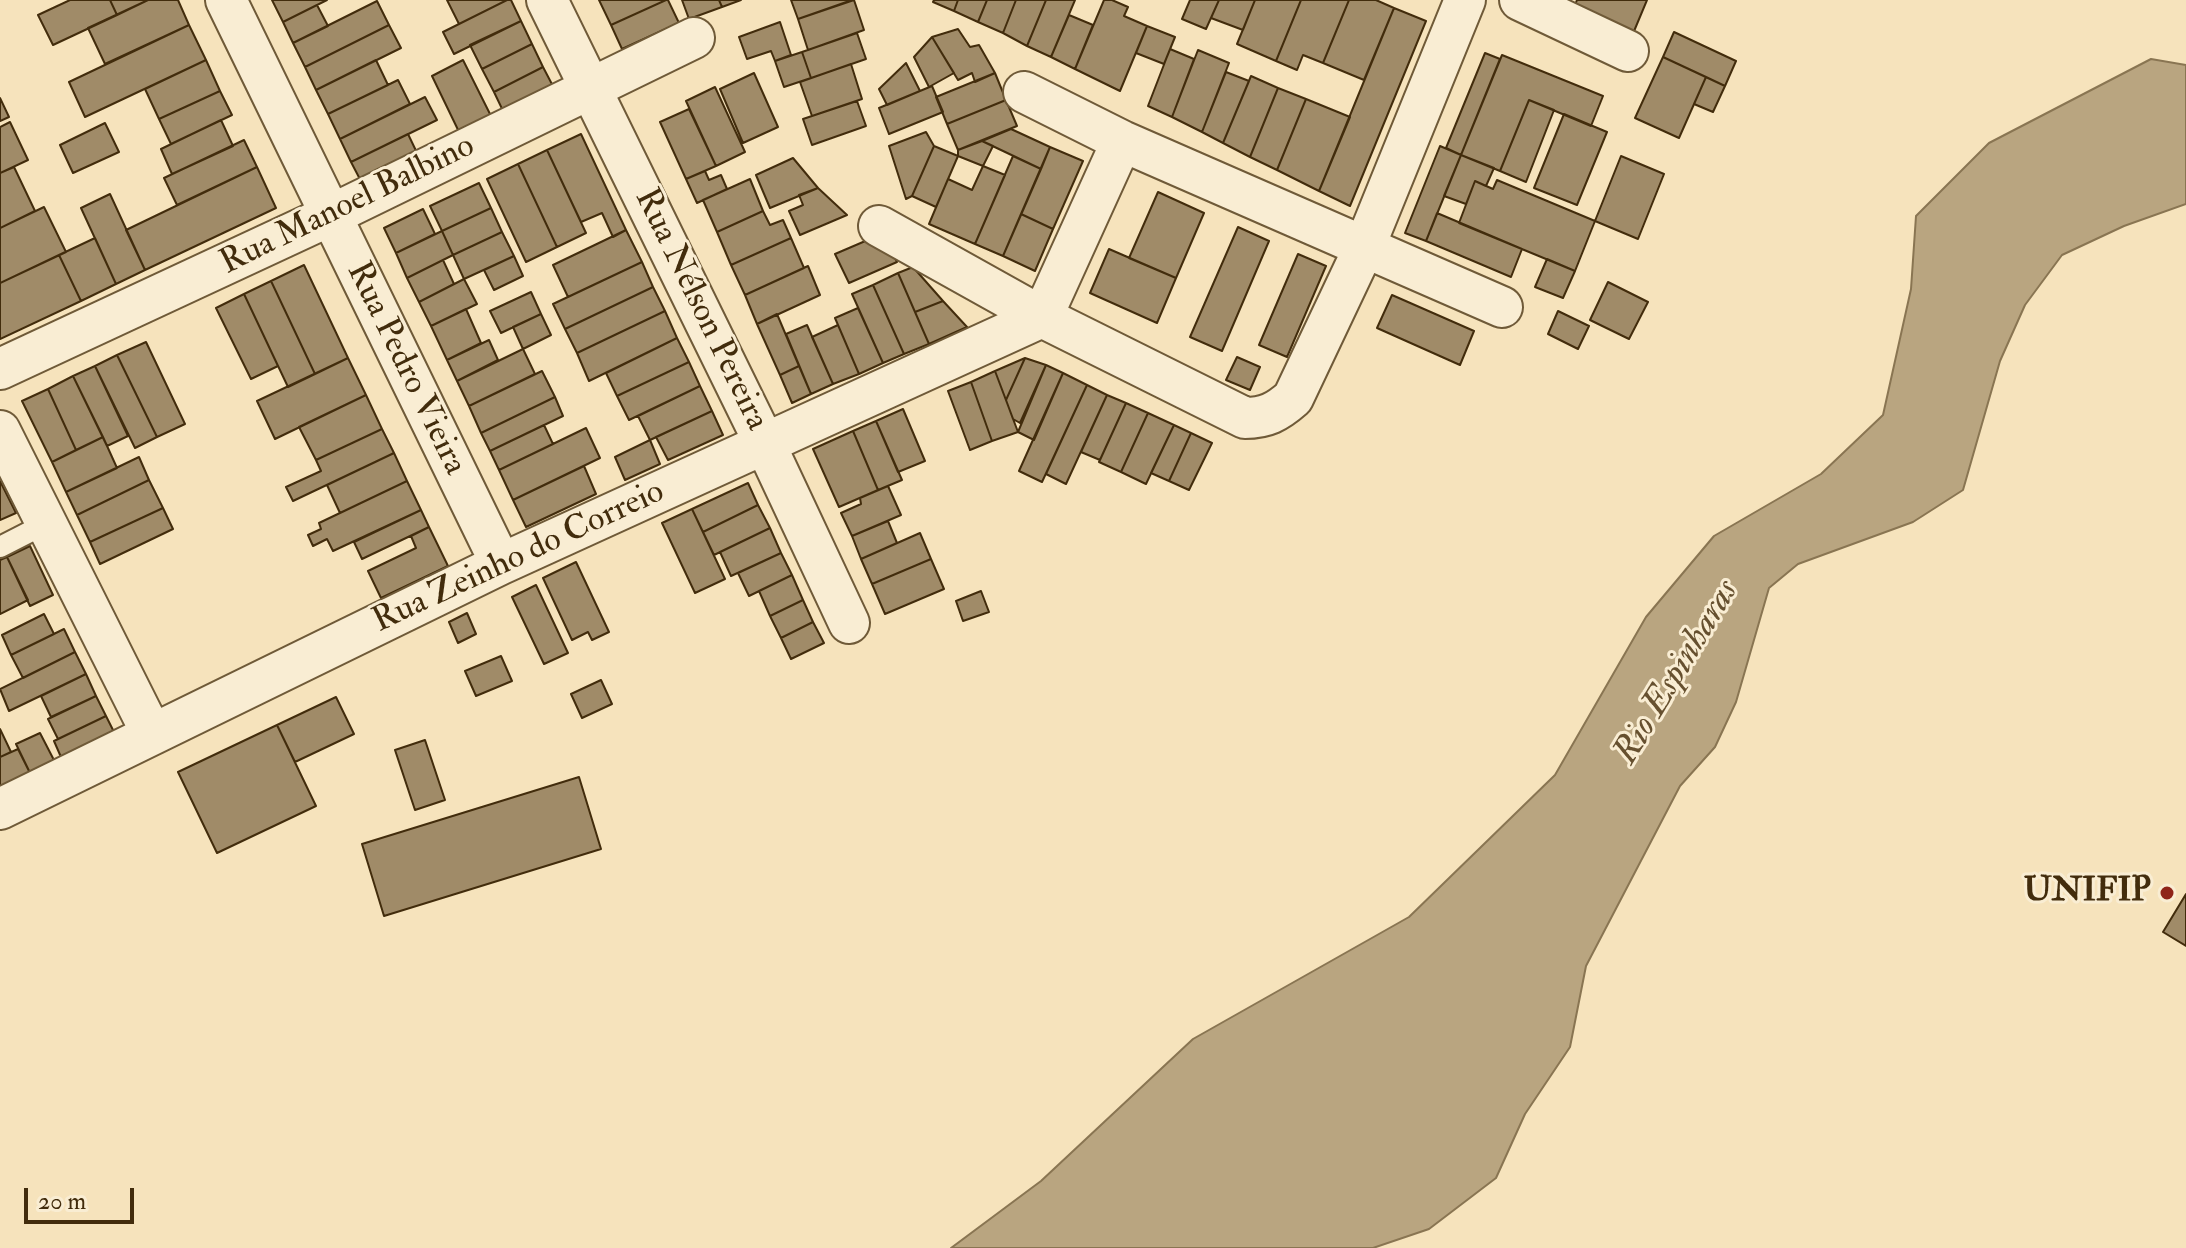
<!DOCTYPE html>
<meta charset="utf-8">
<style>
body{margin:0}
#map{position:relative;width:2186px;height:1248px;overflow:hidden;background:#f6e3bc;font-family:"IM FELL Double Pica",serif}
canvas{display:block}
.scale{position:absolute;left:24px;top:1188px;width:110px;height:36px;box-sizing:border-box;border:4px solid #422c0c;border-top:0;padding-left:10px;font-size:24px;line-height:28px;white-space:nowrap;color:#422c0c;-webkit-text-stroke:6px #f9edd3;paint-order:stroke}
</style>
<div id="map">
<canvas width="2186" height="1248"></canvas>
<div class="scale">20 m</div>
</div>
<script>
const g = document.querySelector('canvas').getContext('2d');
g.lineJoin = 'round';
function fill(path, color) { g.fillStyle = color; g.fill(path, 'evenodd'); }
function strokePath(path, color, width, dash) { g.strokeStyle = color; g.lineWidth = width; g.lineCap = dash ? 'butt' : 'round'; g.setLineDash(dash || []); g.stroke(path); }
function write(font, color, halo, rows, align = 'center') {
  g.font = font + ' "IM FELL Double Pica",serif'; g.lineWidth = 6; g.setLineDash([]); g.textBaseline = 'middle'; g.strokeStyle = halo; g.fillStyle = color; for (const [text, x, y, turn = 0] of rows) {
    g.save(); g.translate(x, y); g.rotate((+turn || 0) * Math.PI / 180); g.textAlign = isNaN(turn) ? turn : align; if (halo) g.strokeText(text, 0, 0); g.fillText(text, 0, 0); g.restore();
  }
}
const water = new Path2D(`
 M2151 59 2186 65V204L2124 226 2062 255 2025 305 2000 361 1963 490 1913 522 1798 564 1769 588 1736 702 1715 747 1680 786 1586 966 1570 1047 1525 1114 1496 1178 1429 1229 1373 1248H951L1041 1181 1193 1039 1409 917 1555 775 1646 617 1714 536 1821 474 1883 415 1911 289 1916 216 1989 143Z`);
fill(water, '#b9a580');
strokePath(water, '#897552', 2);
const building = new Path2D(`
 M70 0H110L117 15 53 45 38 15Z
 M110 0H148L117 15Z
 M148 0H178L189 25 105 64 88 28Z
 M272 0H327L283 22Z
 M447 0H507L459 24Z
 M507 0H511L521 21 454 54 443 32Z
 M599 0H666L611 25Z
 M666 0H668L679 23 622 49 611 25Z
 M682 0H719L722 7 689 19Z
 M719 0H741L722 7Z
 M791 0H852L798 19Z
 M854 0 864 30 808 50 798 19Z
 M934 0H958L954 11 933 2Z
 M958 0H987L978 22 954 11Z
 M987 0H1016L1003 33 978 22Z
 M1016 0H1046L1027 46 1003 33Z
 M1046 0H1075L1051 57 1027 46Z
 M1104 0H1112L1128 7 1124 16 1147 26 1120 91 1075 69Z
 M1190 0H1219L1206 29 1182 19Z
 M1219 0H1255L1243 30 1211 18Z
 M1255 0H1301L1276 61 1237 44Z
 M1301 0H1349L1323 63 1303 55 1297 70 1276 61Z
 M1349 0H1376L1394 8 1364 80 1323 63Z
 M1577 0H1647L1632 36 1573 10Z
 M377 1 389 25 305 67 293 43Z
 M317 5 328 26 293 43 283 22Z
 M1394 8 1426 21 1350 206 1319 191Z
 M1069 15 1093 25 1075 69 1051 57Z
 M521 21 532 44 482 69 470 45Z
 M780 22 791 55 775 61 771 51 747 59 739 37Z
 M189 25 206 60 85 117 69 82Z
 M389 25 401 48 316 90 305 67Z
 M1147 26 1175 37 1164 64 1136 53Z
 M958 29 970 47 979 45 995 73 975 82 972 73 958 80 932 37Z
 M1674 32 1736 61 1725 86 1663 57Z
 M857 33 866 59 811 78 802 52Z
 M932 37 954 73 929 87 914 57Z
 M532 44 543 67 494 92 482 69Z
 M1170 49 1194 59 1172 117 1148 106Z
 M1198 50 1229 63 1202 132 1172 117Z
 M802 52 811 78 784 87 775 61Z
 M1485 53 1500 59 1461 155 1446 148Z
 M1502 55 1603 96 1591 126 1529 100 1500 171 1461 155Z
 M1663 57 1706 77 1679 138 1635 118Z
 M206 60 220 91 159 119 145 89Z
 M376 60 388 85 328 114 316 90Z
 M463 60 493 120 461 136 432 76Z
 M906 63 920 91 887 105 879 89Z
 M851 64 862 99 812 116 800 82Z
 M543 67 555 90 505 115 494 92Z
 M1226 72 1249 81 1223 143 1202 132Z
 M754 73 778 127 743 143 720 89Z
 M995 73 1006 100 947 124 936 97Z
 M1251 76 1278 88 1250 157 1223 143Z
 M1706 77 1725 86 1713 112 1694 104Z
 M398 80 410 104 340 139 328 114Z
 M932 86 943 112 889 134 879 108Z
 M715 87 745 152 716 166 686 101Z
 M1278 88 1306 99 1277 170 1250 157Z
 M220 91 232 115 171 144 159 119Z
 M425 97 437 120 351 162 340 139Z
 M0 98 9 117 0 121Z
 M1306 99 1350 117 1319 191 1277 170Z
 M1006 100 1017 126 958 150 947 124Z
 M1529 100 1554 110 1526 182 1500 171Z
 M857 101 866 126 812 145 803 119Z
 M689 109 716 166 686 179 660 122Z
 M1564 114 1607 132 1577 205 1534 188Z
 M221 120 233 146 172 174 161 149Z
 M10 122 28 160 0 173V127Z
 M105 123 119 152 73 173 60 145Z
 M1011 129 1050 147 1041 169 982 141Z
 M926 132 934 146 912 196 906 199 889 146Z
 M408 134 419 157 363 185 351 162Z
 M581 134 626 230 613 237 602 213 581 222 547 150Z
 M244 140 257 167 177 205 164 178Z
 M982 141 993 146 983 166 958 156V150Z
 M934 146 958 156 936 207 912 196Z
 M1440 146 1461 155 1426 241 1405 233Z
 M1050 147 1083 161 1053 229 1021 214Z
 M547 150 586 233 557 247 518 164Z
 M1461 155 1494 168 1486 186 1475 181 1466 204 1444 196Z
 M1013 156 1041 169 1003 256 975 244Z
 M1621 156 1664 174 1638 239 1595 221Z
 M793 158 818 188 770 208 756 175Z
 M518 164 557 247 526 262 487 179Z
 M983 166 1005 175 975 244 929 224 948 179 972 190Z
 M14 167 35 211 0 228V173Z
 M257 167 276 208 145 270 126 230Z
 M705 171 709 180 721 175 727 189 697 203 686 179Z
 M750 179 763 211 717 232 703 200Z
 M1497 180 1595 221 1575 271 1459 223 1475 181 1493 189Z
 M479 183 491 208 442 231 430 206Z
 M818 188 847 215 800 235 789 211 803 205 799 195Z
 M1158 192 1204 213 1176 278 1129 258Z
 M110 194 145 270 116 284 81 208Z
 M44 207 66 252 0 283V228Z
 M491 208 502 232 453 255 442 231Z
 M423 209 435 234 396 253 384 228Z
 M763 211 770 225 783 220 791 238 731 265 717 232Z
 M1437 213 1522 249 1511 277 1426 241Z
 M1021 214 1053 229 1035 271 1003 256Z
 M1238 227 1269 241 1222 351 1190 337Z
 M626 230 642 262 568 297 553 265Z
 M442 231 453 255 407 278 396 253Z
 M502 232 514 256 464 279 453 255Z
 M884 233 897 262 849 283 835 254Z
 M95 238 116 284 81 301 59 255Z
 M791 238 804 268 745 295 731 265Z
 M1109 249 1176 278 1157 323 1090 293Z
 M1298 254 1326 266 1287 357 1259 345Z
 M59 255 81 301 0 339V283Z
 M514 256 523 276 494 290 484 270Z
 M1547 259 1575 271 1563 298 1535 287Z
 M443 260 454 284 419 302 407 278Z
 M642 262 653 287 565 329 553 304Z
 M304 265 348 358 315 374 271 281Z
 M808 266 820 295 757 324 745 295Z
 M913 267 943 301 915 312 898 273Z
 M898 273 929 344 904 354 873 285Z
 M464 279 477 304 431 326 419 302Z
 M271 281 315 374 288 387 244 294Z
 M1608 282 1648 302 1629 339 1590 320Z
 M873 285 904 354 883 363 852 294Z
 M653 287 665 311 577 353 565 329Z
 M531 292 541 314 501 333 490 311Z
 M244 294 278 366 251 379 216 308Z
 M1392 295 1474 331 1460 365 1377 328Z
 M943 301 967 327 929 344 915 312Z
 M858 308 883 363 859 374 835 318Z
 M466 309 481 343 447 360 431 326Z
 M665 311 677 338 589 381 577 353Z
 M1558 311 1589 326 1578 349 1548 334Z
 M541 314 551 335 523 349 513 327Z
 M777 314 799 366 780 375 757 324Z
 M807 325 833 384 811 394 786 334Z
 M838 325 859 374 833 384 812 337Z
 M677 338 689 362 617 396 606 373Z
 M489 340 498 360 457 381 447 360Z
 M146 342 185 424 157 437 117 355Z
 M523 349 535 374 469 406 457 381Z
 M117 355 157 437 135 448 95 366Z
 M1237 357 1260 367 1250 390 1226 380Z
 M348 358 366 395 275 439 257 401Z
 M1025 358 1006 400 995 371Z
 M1025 358 1046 365 1020 423 1013 419 1006 400Z
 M689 362 700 386 629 420 617 396Z
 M1046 365 1063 373 1034 440 1018 432Z
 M95 366 128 436 107 446 73 376Z
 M799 366 811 394 792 403 780 375Z
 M542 371 555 397 481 433 469 406Z
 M995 371 1018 432 992 441 971 382Z
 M1063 373 1087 385 1042 482 1019 471Z
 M73 376 103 437 76 450 48 389Z
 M971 382 992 441 970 450 948 391Z
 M1087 385 1107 395 1066 484 1046 474Z
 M700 386 712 411 650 440 638 416Z
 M48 389 76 450 52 462 22 401Z
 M366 395 382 429 316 460 299 427Z
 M1107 395 1126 403 1100 460 1081 452Z
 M555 397 563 416 490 451 481 433Z
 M1126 403 1148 413 1121 472 1099 462Z
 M903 409 925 461 898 472 876 421Z
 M712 411 723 435 668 460 656 437Z
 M1148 413 1174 425 1146 484 1121 472Z
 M876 421 902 480 878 490 853 431Z
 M544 425 553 444 499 470 490 451Z
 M1174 425 1191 433 1169 481 1151 473Z
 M586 428 600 458 513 500 499 470Z
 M382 429 394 453 293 501 286 487 321 471 316 460Z
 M853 431 878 490 839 507 813 449Z
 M1191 433 1212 443 1189 490 1169 481Z
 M103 437 117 468 66 492 52 462Z
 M650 440 660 464 625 480 615 457Z
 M394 453 407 481 340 513 327 485Z
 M139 457 149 480 77 515 66 492Z
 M584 466 596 494 526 527 513 500Z
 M149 480 163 508 90 542 77 515Z
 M0 481 16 513 0 520Z
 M407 481 421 510 333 551 327 539 313 546 308 535 321 529 319 523Z
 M748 483 758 505 703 532 692 509Z
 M888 486 901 515 852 536 841 513 861 504 860 498Z
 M758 505 770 528 714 555 703 532Z
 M163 508 173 529 100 564 90 542Z
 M692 509 725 579 695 593 662 523Z
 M421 510 429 527 362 559 354 542Z
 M888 521 897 543 861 559 852 536Z
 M429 527 448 566 381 598 368 571 416 548 411 536Z
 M770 528 781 553 731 576 720 552Z
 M920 533 931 559 872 584 861 559Z
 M30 546 53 595 30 606 7 557Z
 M781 553 792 575 749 596 738 573Z
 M7 557 28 600 0 614V560Z
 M931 559 944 589 885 614 872 584Z
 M576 562 609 632 592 640 588 632 572 640 543 578Z
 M792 575 803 600 770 616 759 591Z
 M536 585 568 653 544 664 512 597Z
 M981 591 989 612 963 621 956 601Z
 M803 600 813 622 781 638 770 616Z
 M467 613 476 634 458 643 449 622Z
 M44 614 54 634 11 655 2 635Z
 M813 622 824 643 791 659 781 638Z
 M64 629 75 652 23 678 11 655Z
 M75 652 86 674 9 711 0 689Z
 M501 656 512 681 476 696 465 671Z
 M86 674 96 696 51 717 41 696Z
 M601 680 612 704 582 718 571 694Z
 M96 696 106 716 58 739 48 719Z
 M336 697 354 734 295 762 277 725Z
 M106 716 117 738 64 764 54 741Z
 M277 725 316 806 217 853 178 772Z
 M0 729 11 752 0 757Z
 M40 733 57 766 33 779 16 744Z
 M425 740 445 800 415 810 395 750Z
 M18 749 33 779 0 794V757Z
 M579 777 601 849 384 916 362 844Z
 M2186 894V946L2163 932Z`);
fill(building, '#a08b68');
strokePath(building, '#422c0c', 2);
const service = new Path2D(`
 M0 547 47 523`);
const minor = new Path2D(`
 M226 0 501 564
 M547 0 765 444 849 623
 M1520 0 1628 51
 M1024 92 1122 141 1502 307
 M879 226 1042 317 1245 418C1266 418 1277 412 1293 398L1364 248 1465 0
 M0 369 329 216 694 38
 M0 431 152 734
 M0 809 501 564 1042 317 1122 141`);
strokePath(service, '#6f5a38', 24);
strokePath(minor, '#6f5a38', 44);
strokePath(service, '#f9edd3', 20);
strokePath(minor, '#f9edd3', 40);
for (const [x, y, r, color] of [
 [2167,893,8,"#8f2418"]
]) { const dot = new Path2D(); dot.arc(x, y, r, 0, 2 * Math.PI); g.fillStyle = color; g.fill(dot); strokePath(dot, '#f9edd3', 3); }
write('34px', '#422c0c', '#f9edd3', [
 ["Rua Manoel Balbino",348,206,-26],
 ["Rua Nélson Pereira",700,310,64],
 ["Rua Pedro Vieira",405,369,64],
 ["Rua Zeinho do Correio",519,558,-25]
]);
write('bold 34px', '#422c0c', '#f9edd3', [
 ["UNIFIP",2151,893]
], 'right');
write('italic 36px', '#66502f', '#f9edd3', [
 ["Rio Espinharas",1678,673,-59]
]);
</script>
